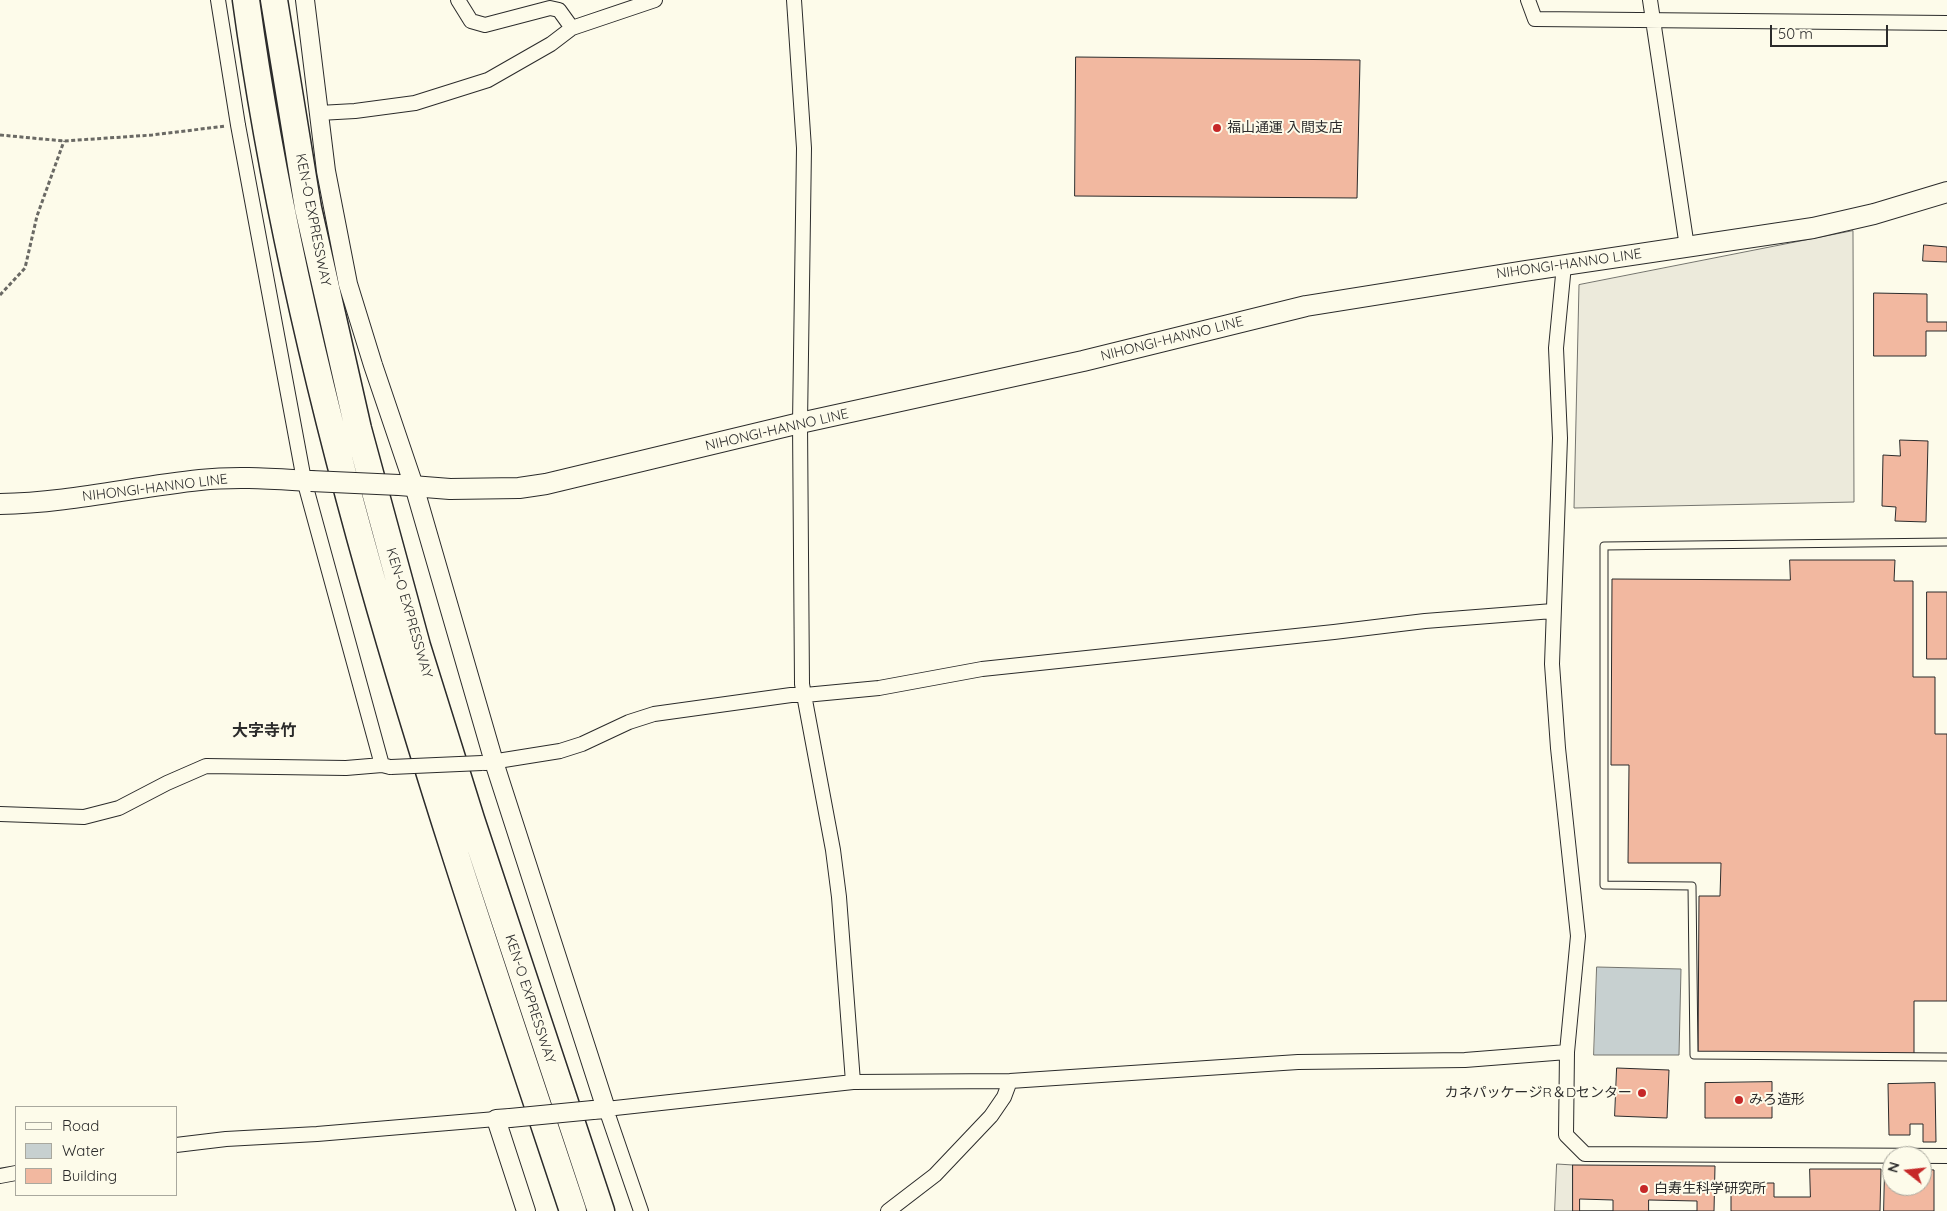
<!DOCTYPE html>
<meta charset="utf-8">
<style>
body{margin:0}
#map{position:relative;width:1947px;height:1211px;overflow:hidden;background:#fdfbea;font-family:Quicksand,sans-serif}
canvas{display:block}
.legend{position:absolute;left:15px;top:1106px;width:162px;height:90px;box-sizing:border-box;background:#fdfbea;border:1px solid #a9a89e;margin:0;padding:6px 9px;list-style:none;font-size:15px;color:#2b2b2b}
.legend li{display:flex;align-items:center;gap:10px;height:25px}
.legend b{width:25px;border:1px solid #a9a89e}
.north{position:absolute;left:1882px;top:1146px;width:50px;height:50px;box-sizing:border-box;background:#fdfbea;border:1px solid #a9a89e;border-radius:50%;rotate:286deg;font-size:14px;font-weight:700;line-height:20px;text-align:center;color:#2b2b2b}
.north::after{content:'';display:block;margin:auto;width:18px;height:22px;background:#c62828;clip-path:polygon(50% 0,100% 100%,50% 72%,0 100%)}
.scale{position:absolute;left:1770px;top:25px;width:118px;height:22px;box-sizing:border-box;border:2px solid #2b2b2b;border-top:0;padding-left:6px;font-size:15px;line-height:18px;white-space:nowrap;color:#2b2b2b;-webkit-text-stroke:4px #fdfbea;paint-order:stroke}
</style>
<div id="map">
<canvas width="1947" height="1211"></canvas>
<ul class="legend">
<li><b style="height:6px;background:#fdfbea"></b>Road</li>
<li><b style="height:14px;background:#c7d0d0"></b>Water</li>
<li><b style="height:14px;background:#f2b8a0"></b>Building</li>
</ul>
<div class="north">N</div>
<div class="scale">50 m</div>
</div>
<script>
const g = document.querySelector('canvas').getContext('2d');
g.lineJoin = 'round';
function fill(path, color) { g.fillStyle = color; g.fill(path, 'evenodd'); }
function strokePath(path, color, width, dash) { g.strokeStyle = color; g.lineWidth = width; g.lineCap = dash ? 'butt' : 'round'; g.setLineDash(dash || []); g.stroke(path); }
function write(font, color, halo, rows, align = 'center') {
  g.font = font + ' Quicksand,"Noto Sans JP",sans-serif'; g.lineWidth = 4; g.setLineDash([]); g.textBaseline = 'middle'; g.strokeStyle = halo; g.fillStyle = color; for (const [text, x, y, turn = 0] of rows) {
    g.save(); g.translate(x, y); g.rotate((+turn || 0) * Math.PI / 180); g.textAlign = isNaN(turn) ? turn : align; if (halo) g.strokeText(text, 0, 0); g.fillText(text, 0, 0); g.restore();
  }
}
const parking = new Path2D(`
 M1853 231 1854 502 1574 508 1579 285Z
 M1557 1164 1573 1165V1211H1555Z`);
fill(parking, '#eceadb');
strokePath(parking, '#74746e', 1);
const water = new Path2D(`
 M1597 967 1681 969 1679 1055H1594Z`);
fill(water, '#c7d0d0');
strokePath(water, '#74746e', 1);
const building = new Path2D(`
 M1076 57 1360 60 1357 198 1075 196Z
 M1924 245 1947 247V262L1923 261Z
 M1874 293 1927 294V322H1947V331H1926V356H1874Z
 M1900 440 1928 441 1926 522 1895 521 1896 507 1882 506 1883 455 1900 456Z
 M1790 560H1895L1894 581H1913V677H1935V734H1947V1001H1914V1055H1698L1699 896H1720L1721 863H1628L1629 765H1611L1612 579 1790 580Z
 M1927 592H1947V659H1927Z
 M1617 1068 1669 1070 1667 1118 1615 1116Z
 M1772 1082V1118H1705V1083Z
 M1935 1083 1936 1142H1923V1124H1910V1135H1889L1888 1084Z
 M1573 1165 1715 1166 1714 1211H1573Z
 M1810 1169H1881L1880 1211H1731V1191H1761V1183H1774V1197H1810Z
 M1885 1169H1892V1186H1922V1169L1934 1170V1211H1884Z
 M1580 1199 1613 1200V1211H1580Z
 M1649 1200 1697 1201V1211H1649Z`);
fill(building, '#f2b8a0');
strokePath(building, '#2b2b2b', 1);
const service = new Path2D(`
 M1947 542 1604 546V885L1692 886 1694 1055 1947 1057`);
const minor = new Path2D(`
 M218 0 238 125 304 480 382 765
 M458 0 471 21 485 25 550 8 559 10 572 28
 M794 0 804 148 800 423 802 684 833 850 839 897 853 1082
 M1528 0 1535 19 1947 23
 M1650 0 1687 247
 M319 113 355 111 415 103 488 80 551 44 572 28 655 0
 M1564 265 1556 348 1560 438 1552 664 1558 748 1578 936 1567 1052 1566 1135 1585 1154 1947 1156
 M485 763 560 751 582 744 629 722 654 714 791 695H805L879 688 982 669 1334 632 1425 621 1553 611
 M0 814 84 817 119 808 167 783 206 766 346 768 382 765 390 767
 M176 1145 226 1139 317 1134 496 1119
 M0 1176 16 1173
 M641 1211 606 1109 853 1082 1010 1081 1298 1062 1465 1060 1567 1052
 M888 1211 935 1175 991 1116 1004 1097 1010 1081`);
const tertiary = new Path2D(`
 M305 0 326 171 348 284 373 365 414 486 494 762 606 1109 593 1110
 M510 1118 496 1119 526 1211`);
const secondary = new Path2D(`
 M399 485 450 489 519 488 546 484 800 423 1083 361 1306 306 1525 271 1813 228 1874 214 1947 192
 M0 504C68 503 133 487 200 480 238 476 274 479 311 481`);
const motorway = new Path2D(`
 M246 0C303 416 441 814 573 1211
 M274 0 308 208 358 429 417 646 471 819 601 1211`);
strokePath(service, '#2b2b2b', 9);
strokePath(minor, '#2b2b2b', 16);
strokePath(tertiary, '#2b2b2b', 20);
strokePath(secondary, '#2b2b2b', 22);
strokePath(motorway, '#2b2b2b', 29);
strokePath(new Path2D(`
 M0 135 64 141 152 135 226 126
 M0 295 25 268 37 216 64 141`), '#6a6964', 3, [4, 2.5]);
strokePath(service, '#fdfbea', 7);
strokePath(minor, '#fdfbea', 14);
strokePath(tertiary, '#fdfbea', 18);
strokePath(secondary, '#fdfbea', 20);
strokePath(motorway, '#fdfbea', 26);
const minorBridge = new Path2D(`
 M391 767 482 763`);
const tertiaryBridge = new Path2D(`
 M510 1118 593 1110`);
const secondaryBridge = new Path2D(`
 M311 481 399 485`);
strokePath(minorBridge, '#2b2b2b', 16, []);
strokePath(tertiaryBridge, '#2b2b2b', 20, []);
strokePath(secondaryBridge, '#2b2b2b', 22, []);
strokePath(minorBridge, '#fdfbea', 14);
strokePath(tertiaryBridge, '#fdfbea', 18);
strokePath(secondaryBridge, '#fdfbea', 20);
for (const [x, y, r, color] of [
 [1217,128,5,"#c62828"],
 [1642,1093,5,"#c62828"],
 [1739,1100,5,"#c62828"],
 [1644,1189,5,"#c62828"]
]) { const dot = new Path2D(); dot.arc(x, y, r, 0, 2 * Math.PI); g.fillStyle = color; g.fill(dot); strokePath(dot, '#fdfbea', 2); }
write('14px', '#2b2b2b', '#fdfbea', [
 ["福山通運 入間支店",1227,128],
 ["カネパッケージR＆Dセンター",1632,1093,"right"],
 ["みろ造形",1749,1100],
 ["白寿生科学研究所",1654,1189]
], 'left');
write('14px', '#2b2b2b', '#fdfbea', [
 ["KEN-O EXPRESSWAY",313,220,79],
 ["NIHONGI-HANNO LINE",1569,264,-8],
 ["NIHONGI-HANNO LINE",1172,339,-14],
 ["NIHONGI-HANNO LINE",777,430,-13],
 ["NIHONGI-HANNO LINE",155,488,-7],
 ["KEN-O EXPRESSWAY",409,613,74],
 ["KEN-O EXPRESSWAY",530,999,72]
]);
write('bold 16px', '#2b2b2b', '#fdfbea', [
 ["大字寺竹",264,731]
]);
</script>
